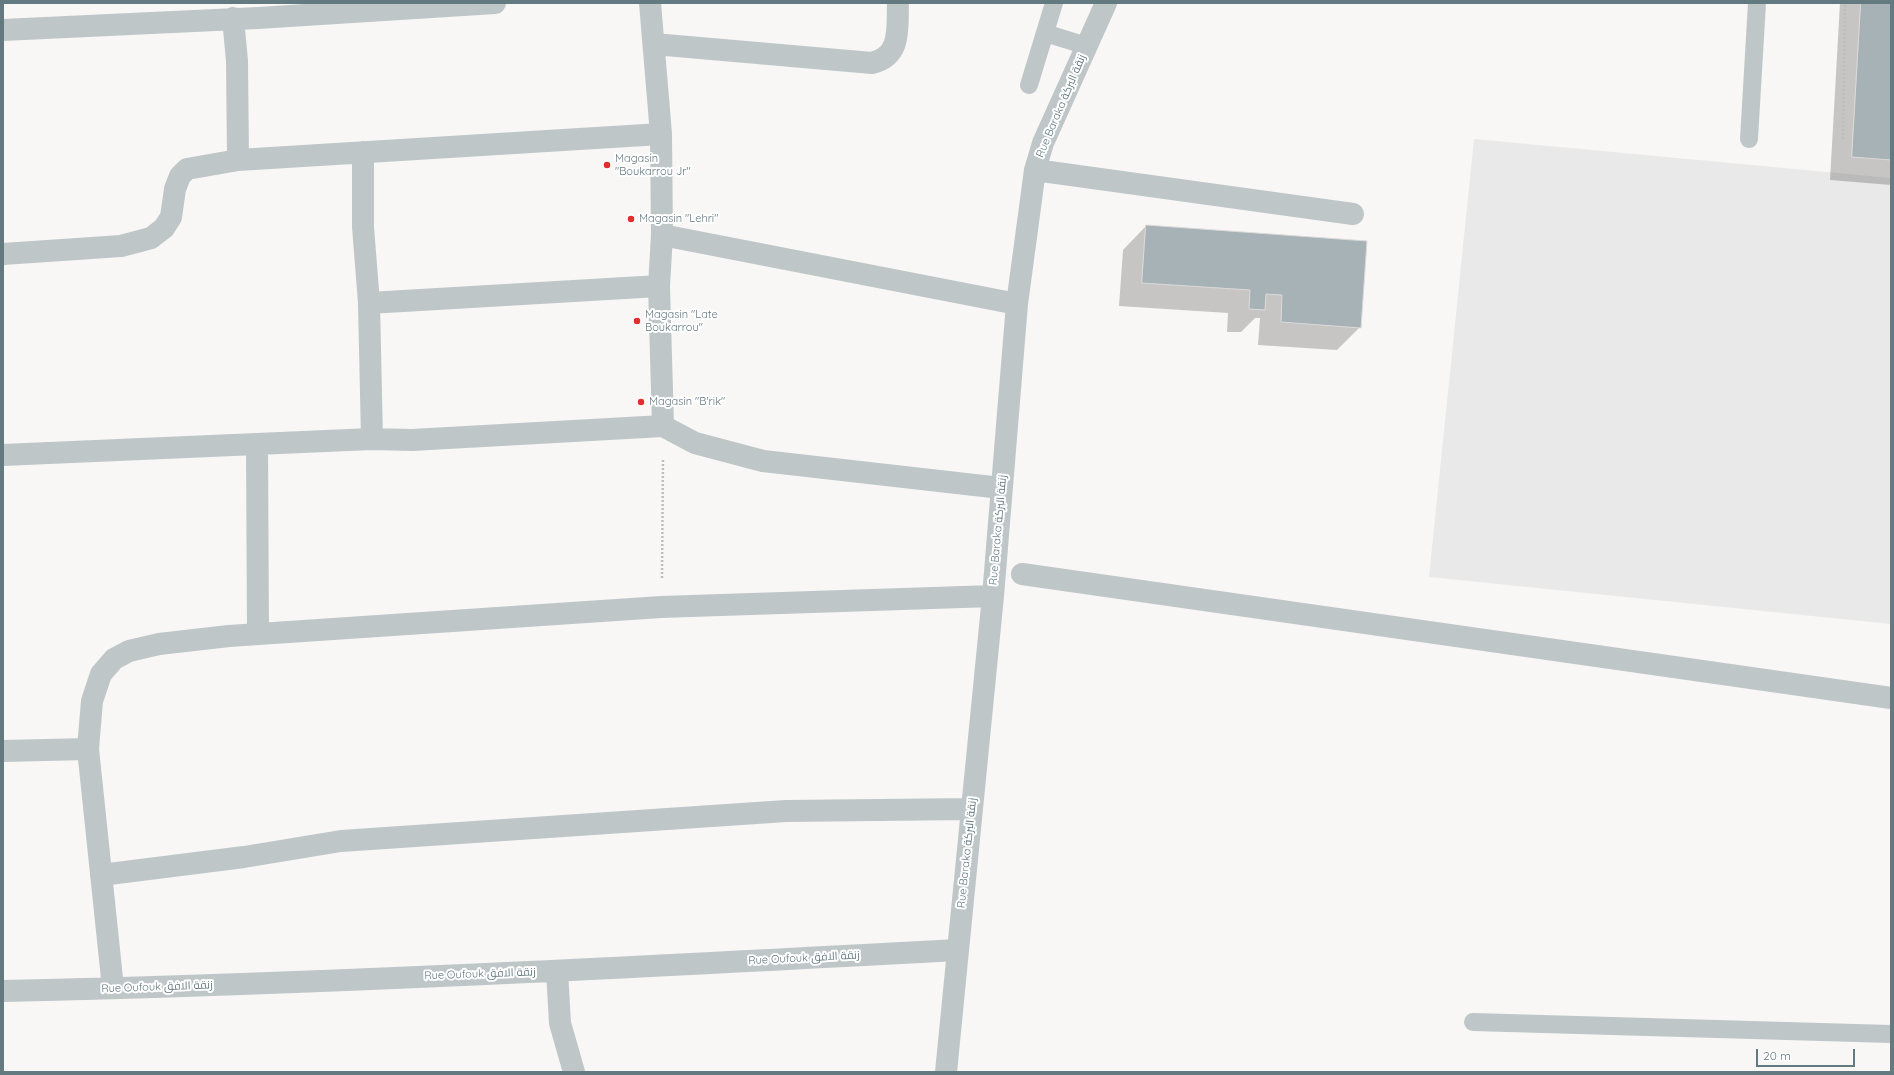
<!DOCTYPE html>
<meta charset="utf-8">
<style>
body{margin:0}
#map{position:relative;width:1894px;height:1075px;overflow:hidden;background:#f8f7f5;font-family:Quicksand,sans-serif}
canvas{display:block}
.frame{position:absolute;inset:0;border:4px solid #637a80;pointer-events:none}
.scale{position:absolute;left:1756px;top:1049px;width:99px;height:18px;box-sizing:border-box;border:2px solid #637a80;border-top:0;padding-left:5px;font-size:12px;line-height:14px;white-space:nowrap;color:#637a80;-webkit-text-stroke:3px #fff;paint-order:stroke}
</style>
<div id="map">
<canvas width="1894" height="1075"></canvas>
<div class="frame"></div>
<div class="scale">20 m</div>
</div>
<script>
const g = document.querySelector('canvas').getContext('2d');
g.lineJoin = 'round';
function fill(path, color) { g.fillStyle = color; g.fill(path, 'evenodd'); }
function strokePath(path, color, width, dash) { g.strokeStyle = color; g.lineWidth = width; g.lineCap = dash ? 'butt' : 'round'; g.setLineDash(dash || []); g.stroke(path); }
function write(font, color, halo, rows, align = 'center') {
  g.font = font + ' Quicksand,Cairo,sans-serif'; g.lineWidth = 4; g.setLineDash([]); g.textBaseline = 'middle'; g.strokeStyle = halo; g.fillStyle = color; for (const [text, x, y, turn = 0] of rows) {
    g.save(); g.translate(x, y); g.rotate((+turn || 0) * Math.PI / 180); g.textAlign = isNaN(turn) ? turn : align; if (halo) g.strokeText(text, 0, 0); g.fillText(text, 0, 0); g.restore();
  }
}
fill(new Path2D(`
 M1474 139 1891 178V624L1429 577Z`), '#e9e9e9');
fill(new Path2D(`
 M1840 3H1891V185L1830 180Z
 M1146 226 1360 327 1337 350 1258 345 1260 318H1255L1241 332H1227L1228 313 1119 306 1123 250Z`), '#0003');
const building = new Path2D(`
 M1861 3H1891V160L1852 157Z
 M1146 225 1367 241 1361 328 1281 322 1282 295 1266 294 1265 310 1249 309 1250 290 1142 283Z`);
fill(building, '#a6b2b5');
strokePath(building, '#dad9d8', 1);
strokePath(new Path2D(`
 M1843 139 1845 3
 M662 578 663 459`), '#b9bec0', 2.5, [2, 2]);
strokePath(new Path2D(`
 M1045 33 1087 46
 M1029 85 1054 3
 M1749 139 1757 3
 M1473 1022 1891 1034`), '#bfc6c8', 18);
strokePath(new Path2D(`
 M650 3 661 134 662 235 659 286 663 426
 M233 18 237 61 238 160
 M3 30 258 18 495 3
 M654 44 872 63C902 56 897 28 898 3
 M363 152V227L369 303 659 286
 M1035 170 1353 214
 M662 235 1017 304
 M3 254 121 246 151 238 164 228 171 217 175 189 180 176 187 169 238 160 661 134
 M369 303 372 439
 M257 444 258 634
 M3 455 372 439 412 440 663 426 695 443 763 461 1001 488
 M1022 574 1891 698
 M3 751 88 749
 M101 875 244 857 341 841 786 811 971 809
 M557 971 560 1023 574 1072
 M113 988 88 749 92 701 101 674 114 659 129 651 159 644 229 636 661 607 993 596
 M3 991C321 984 640 967 958 950
 M946 1072 993 596 1017 304 1035 170 1043 143 1106 3`), '#bfc6c8', 22);
for (const [x, y, r, color] of [
 [607,165,4,"#e22d2c"],
 [631,219,4,"#e22d2c"],
 [637,321,4,"#e22d2c"],
 [641,402,4,"#e22d2c"]
]) { const dot = new Path2D(); dot.arc(x, y, r, 0, 2 * Math.PI); g.fillStyle = color; g.fill(dot); strokePath(dot, '#fff', 1.5); }
write('11px', '#637a80', '#fff', [
 ["Rue Baraka زنقة البركة",1061,106,-67],
 ["Rue Baraka زنقة البركة",998,530,-85],
 ["Rue Baraka زنقة البركة",967,853,-84],
 ["Rue Oufouk زنقة الافق",804,958,-3],
 ["Rue Oufouk زنقة الافق",480,974,-2],
 ["Rue Oufouk زنقة الافق",157,987,-2]
]);
write('11px', '#637a80', '#fff', [
 ["Magasin",615,159],
 ["\"Boukarrou Jr\"",615,172],
 ["Magasin \"Lehri\"",639,219],
 ["Magasin \"Late",645,315],
 ["Boukarrou\"",645,328],
 ["Magasin \"B'rik\"",649,402]
], 'left');
</script>
